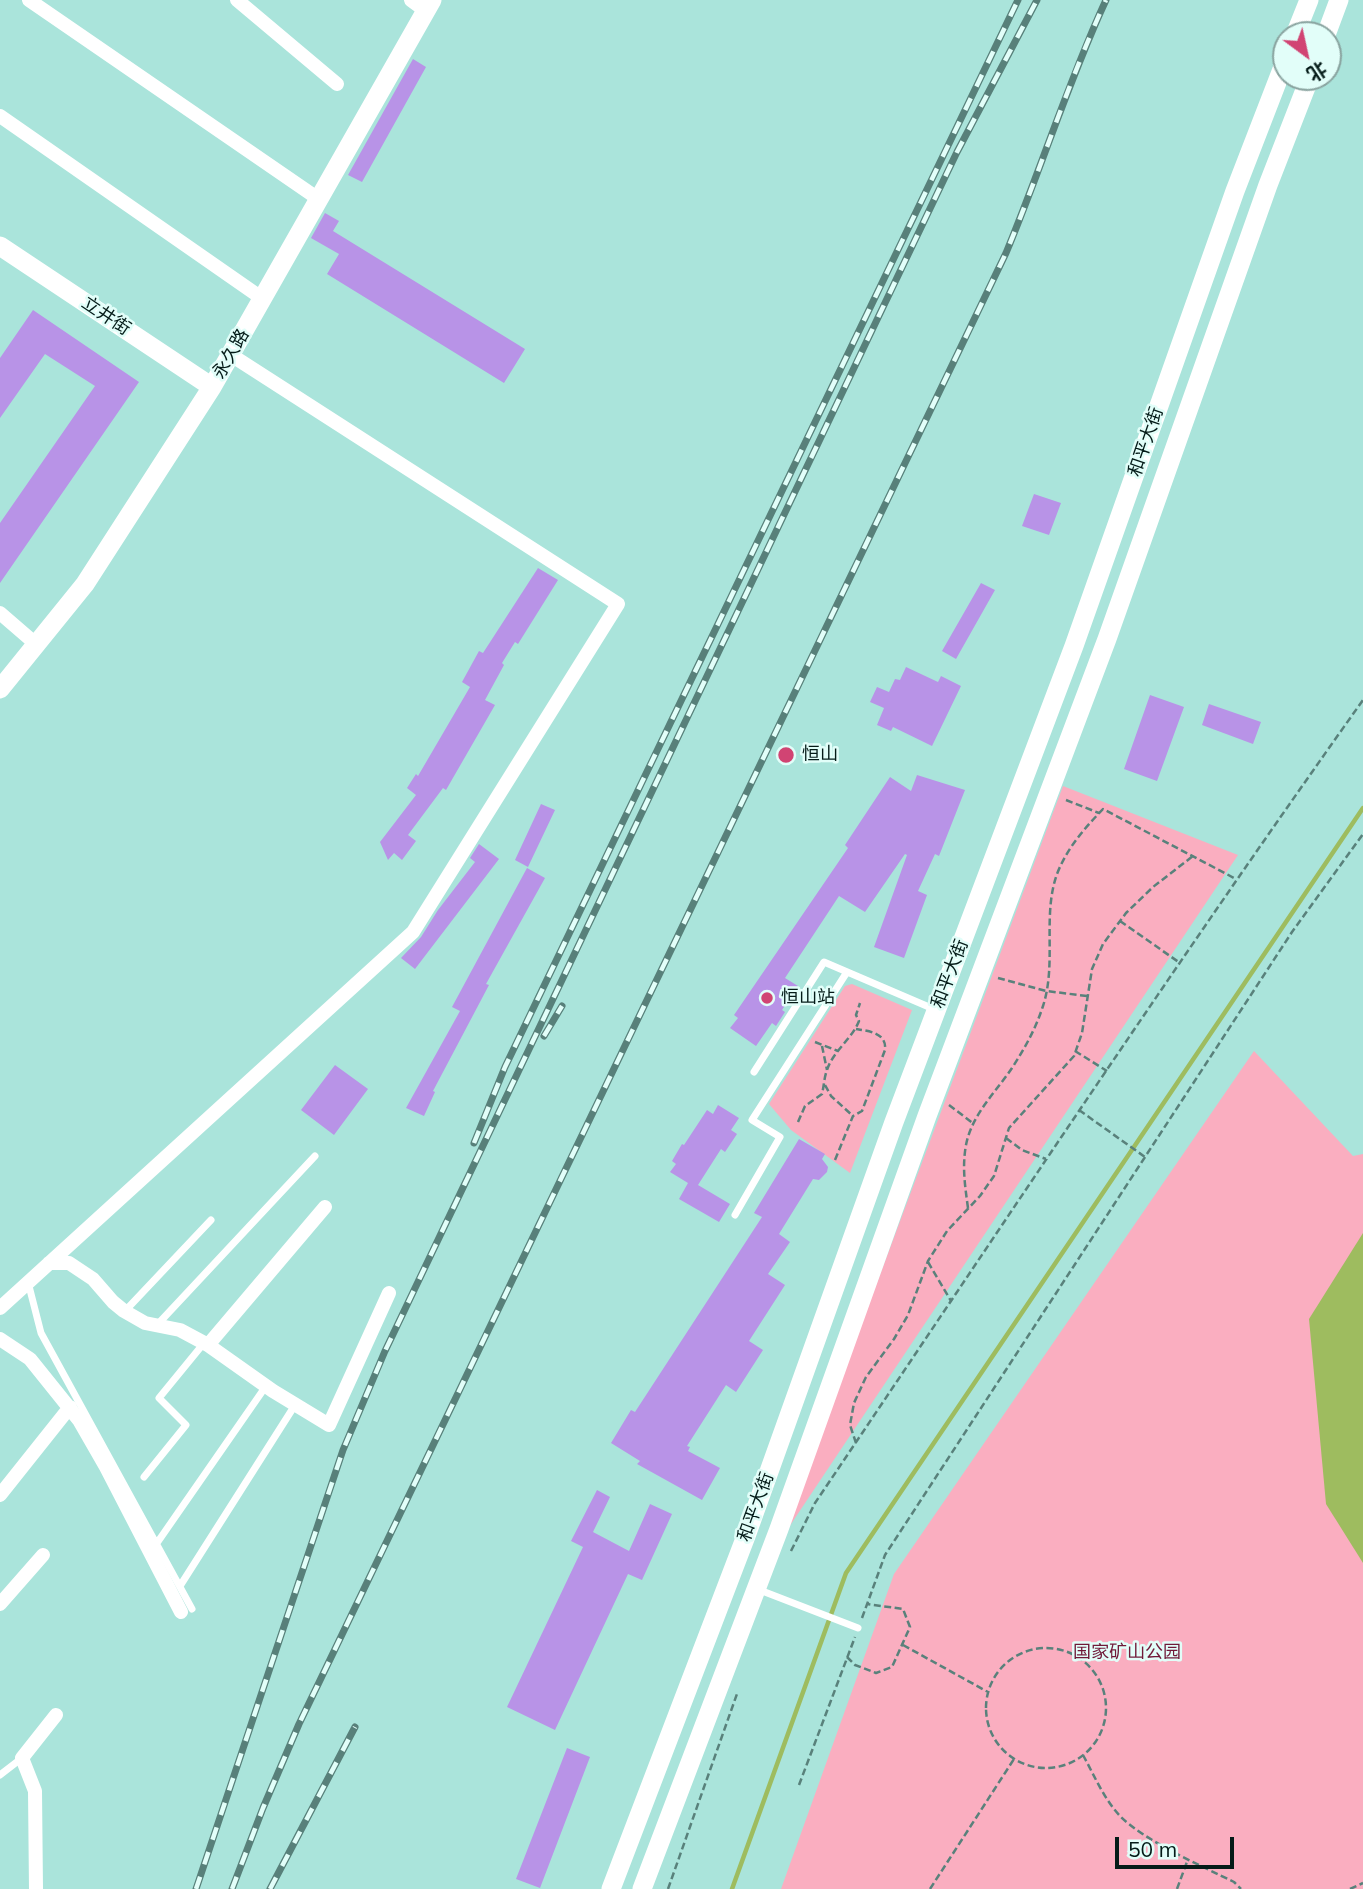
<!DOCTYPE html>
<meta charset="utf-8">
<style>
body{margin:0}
#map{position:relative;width:1363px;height:1889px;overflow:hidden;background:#aae4db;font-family:Mulish,"Noto Sans SC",sans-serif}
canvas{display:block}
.north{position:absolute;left:1272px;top:21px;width:70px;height:70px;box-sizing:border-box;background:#e2fef9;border:2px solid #89a39f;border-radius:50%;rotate:147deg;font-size:19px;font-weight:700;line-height:28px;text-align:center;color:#041b18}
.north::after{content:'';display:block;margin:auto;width:24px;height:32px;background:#d14473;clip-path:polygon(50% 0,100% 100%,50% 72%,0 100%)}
.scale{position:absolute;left:1115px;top:1837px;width:119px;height:32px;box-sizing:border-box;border:4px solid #041b18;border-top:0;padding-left:9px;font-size:21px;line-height:24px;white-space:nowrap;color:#041b18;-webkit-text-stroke:5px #e2fef9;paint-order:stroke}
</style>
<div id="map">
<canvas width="1363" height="1889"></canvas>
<div class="north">北</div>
<div class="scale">50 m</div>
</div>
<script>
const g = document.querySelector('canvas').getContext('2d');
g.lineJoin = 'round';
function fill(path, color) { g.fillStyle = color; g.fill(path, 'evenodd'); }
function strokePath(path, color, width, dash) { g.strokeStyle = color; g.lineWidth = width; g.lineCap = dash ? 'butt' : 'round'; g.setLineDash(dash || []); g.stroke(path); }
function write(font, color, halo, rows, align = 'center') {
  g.font = font + ' Mulish,"Noto Sans SC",sans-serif'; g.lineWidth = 5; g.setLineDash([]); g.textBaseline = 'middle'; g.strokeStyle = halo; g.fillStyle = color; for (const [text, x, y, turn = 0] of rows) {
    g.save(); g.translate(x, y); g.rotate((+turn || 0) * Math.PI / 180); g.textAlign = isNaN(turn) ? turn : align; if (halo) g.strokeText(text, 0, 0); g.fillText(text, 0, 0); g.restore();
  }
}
fill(new Path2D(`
 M1063 786 1238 855 781 1539Z
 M852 984 912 1010 850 1173 791 1130 769 1104 845 986Z
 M1254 1051 1353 1156 1363 1154V1889H781L894 1574Z`), '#faaec0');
fill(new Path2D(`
 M1363 1233V1563L1326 1504 1309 1319Z`), '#9ebc5f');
strokePath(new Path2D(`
 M732 1889 846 1573 1363 808`), '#9ebc5f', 4.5);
fill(new Path2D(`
 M413 59 426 67 362 182 348 175Z
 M325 213 339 221 333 231 525 349 504 383 327 274 339 254 311 238Z
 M33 310 139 382 0 583V523L95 386 45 354 0 418V358Z
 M1034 494 1061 503 1049 535 1022 526Z
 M538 568 558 580 518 644 515 642 502 663 504 665 485 700 495 705 446 790 443 788 408 835 416 841 402 860 394 853 388 860 380 842 416 795 407 788 416 774 418 776 470 687 462 682 479 651 483 653Z
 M981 583 995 590 956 659 942 651Z
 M906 667 938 682 941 676 961 686 932 746 893 727 891 731 877 725 884 708 870 702 877 687 889 692 895 679 900 680Z
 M1150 695 1184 707 1157 781 1124 769Z
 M1209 704 1261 722 1253 744 1202 725Z
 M917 775 965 790 939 856 935 854 918 891 927 895 904 958 874 947 907 855 905 854 865 912 839 896 785 978 798 986 782 1010 785 1012 776 1026 772 1023 756 1046 730 1028 738 1018 734 1015 848 848 845 845 890 777 911 791Z
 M541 804 555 810 528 867 515 860Z
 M479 844 499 859 415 969 401 958 421 937 438 910 475 862 470 858Z
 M527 868 545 878 486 984 489 985 433 1091 435 1092 424 1116 406 1108 460 1011 452 1007Z
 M335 1065 368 1089 334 1135 301 1110Z
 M718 1105 739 1118 731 1130 737 1134 725 1152 721 1149 698 1185 730 1204 719 1222 679 1199 688 1183 670 1172 676 1164 672 1161 682 1144 684 1145 707 1110 713 1114Z
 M799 1139 825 1154 822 1159 828 1167 827 1172 819 1180 813 1179 779 1234 790 1242 768 1274 785 1285 749 1341 763 1350 736 1392 726 1385 687 1446 690 1447 688 1451 720 1468 702 1500 637 1464 640 1461 611 1443 631 1410 635 1412 762 1217 754 1213Z
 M597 1490 610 1497 593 1532 629 1551 650 1504 672 1514 642 1580 628 1574 555 1730 507 1707 583 1547 571 1541Z
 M567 1748 590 1757 540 1888 516 1879Z`), '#b893e7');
strokePath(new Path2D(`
 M1066 800 1099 813
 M1120 921 1180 963
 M998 978 1046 991 1087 996
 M815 1042 838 1051
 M822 1046 827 1070
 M1075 1051 1107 1071
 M825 1085 831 1096 853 1116
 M949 1105 974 1124
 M1079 1110 1145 1157
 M798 1122 805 1106 822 1094C824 1086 824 1078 827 1070 833 1051 852 1039 859 1021L856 1015 860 1003
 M1006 1138 1022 1150 1046 1159
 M835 1160 853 1116 862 1111 885 1050C887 1033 869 1031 856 1029
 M968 1208C965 1186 962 1167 966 1145 972 1114 996 1092 1012 1068 1025 1048 1036 1028 1043 1006 1057 963 1042 916 1057 874 1067 848 1084 829 1103 809L1236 879
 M928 1262 951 1301
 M856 1443 850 1425 854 1403 866 1377 894 1339 908 1315 928 1261 947 1231 980 1196 994 1176 1009 1128 1074 1056 1082 1033 1092 969 1103 944 1126 913 1153 887 1193 856
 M791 1551 815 1503C996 1235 1175 964 1363 700
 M862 1618 885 1555 1292 932 1363 834
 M903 1645 988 1692
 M986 1708a60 60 0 1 1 120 0a60 60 0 1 1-120 0Z
 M847 1657 855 1665 876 1673 892 1667 910 1627 903 1609 867 1604
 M1083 1755C1094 1775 1104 1799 1120 1816 1146 1842 1200 1865 1234 1882L1241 1889
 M799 1785 855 1637
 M668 1889 738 1691
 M930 1889 1014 1759
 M1177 1889 1188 1859
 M1350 1889 1363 1883`), '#59817b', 2.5, [7, 3.5]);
strokePath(new Path2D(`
 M754 1072 824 962 936 1010
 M735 1215 780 1137 752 1120 847 972
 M28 1282 41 1333 192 1609
 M125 1311 211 1220
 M157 1325 315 1156
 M144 1477 186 1425 159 1398 204 1343
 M157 1543 266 1386
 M180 1586 295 1405
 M757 1589 858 1628
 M0 1775 22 1758`), '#fff', 7);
strokePath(new Path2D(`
 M29 0 320 200
 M237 0 337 84
 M411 0 426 11
 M0 116 263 299
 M0 613 37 645
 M49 1263H69L93 1279 113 1302 124 1311 145 1323 180 1330 208 1345 273 1391 329 1425 389 1293
 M0 1308 413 932 618 604 231 355
 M0 1339 30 1359 79 1420 106 1467 181 1612
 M208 1345 325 1207
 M0 1495 70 1407
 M0 1604 43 1555
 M36 1889 35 1791 22 1758 56 1715`), '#fff', 14);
strokePath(new Path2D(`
 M1295 35 1309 0
 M1326 35 1339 0
 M0 246 212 387
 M0 689 85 584 212 387 432 0
 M611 1889 746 1536 894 1122 1074 646 1235 191 1286 59
 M642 1889 779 1529 927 1116 1107 639 1268 185 1310 77`), '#fff', 19);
const rail = new Path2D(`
 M544 1036 562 1006
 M474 1143 505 1067 1018 0
 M196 1889 343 1450 385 1351 957 152 1037 0
 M232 1889 263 1808 299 1724 1006 253C1041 169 1068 82 1106 0
 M270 1889 355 1727`);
strokePath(rail, '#58807a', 7);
strokePath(rail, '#e2fef9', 4.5, [13]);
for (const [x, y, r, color] of [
 [786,755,9,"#d14473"],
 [767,998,7,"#d14473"]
]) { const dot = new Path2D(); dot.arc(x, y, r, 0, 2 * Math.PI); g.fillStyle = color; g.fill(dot); strokePath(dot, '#e2fef9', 2.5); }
write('18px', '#041b18', '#e2fef9', [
 ["立井街",106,316,34],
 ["永久路",231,354,-60],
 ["和平大街",1146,442,-71],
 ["和平大街",950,974,-69],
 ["和平大街",756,1507,-70]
]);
write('18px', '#041b18', '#e2fef9', [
 ["恒山",802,755],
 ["恒山站",781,998]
], 'left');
write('18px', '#701938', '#e2fef9', [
 ["国家矿山公园",1127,1653]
]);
</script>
